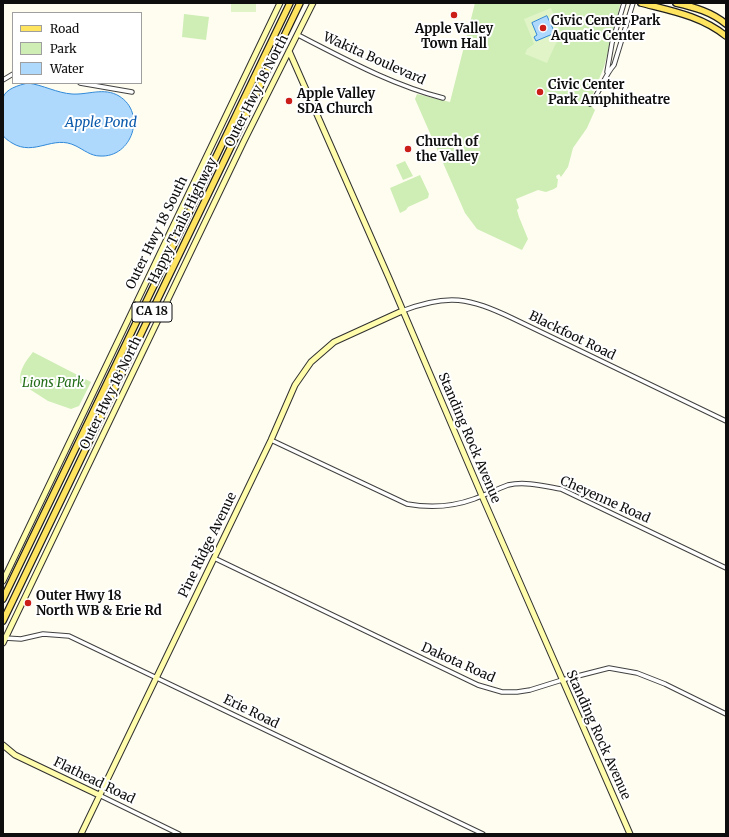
<!DOCTYPE html>
<style>
body{margin:0}
#map{position:relative;width:729px;height:837px;overflow:hidden;background:#fffdf0;font-family:Merriweather,serif}
canvas{display:block}
.frame{position:absolute;inset:0;border:4px solid #0e0e0e;pointer-events:none}
.legend{position:absolute;left:12px;top:12px;width:130px;height:72px;box-sizing:border-box;background:#fff;border:1px solid #9f9f9f;margin:0;padding:5px 7px;list-style:none;font-size:12px;color:#0e0e0e}
.legend li{display:flex;align-items:center;gap:8px;height:20px}
.legend b{width:20px;border:1px solid #9f9f9f}
</style>
<div id="map">
<canvas width="729" height="837"></canvas>
<div class="frame"></div>
<ul class="legend">
<li><b style="height:5px;background:#ffe460"></b>Road</li>
<li><b style="height:11px;background:#ceeeb5"></b>Park</li>
<li><b style="height:11px;background:#afd9fc"></b>Water</li>
</ul>
</div>
<script>
const g = document.querySelector('canvas').getContext('2d');
g.lineJoin = 'round';
function fill(path, color) { g.fillStyle = color; g.fill(path, 'evenodd'); }
function strokePath(path, color, width, dash) { g.strokeStyle = color; g.lineWidth = width; g.lineCap = dash ? 'butt' : 'round'; g.setLineDash(dash || []); g.stroke(path); }
function write(font, color, halo, rows, align = 'center') {
  g.font = font + ' Merriweather,serif'; g.lineWidth = 4; g.setLineDash([]); g.textBaseline = 'middle'; g.strokeStyle = halo; g.fillStyle = color; for (const [text, x, y, turn = 0] of rows) {
    g.save(); g.translate(x, y); g.rotate((+turn || 0) * Math.PI / 180); g.textAlign = isNaN(turn) ? turn : align; if (halo) g.strokeText(text, 0, 0); g.fillText(text, 0, 0); g.restore();
  }
}
fill(new Path2D(`
 M475 3H620V5L604 67 592 96 597 99 592 107 595 110 587 128 573 148 568 167 561 177 559 174 556 176 557 179H558L557 187 554 189 546 192 538 190 516 199 519 208 517 210 519 217 528 239 522 250 477 229 465 213 415 99 417 94 450 102Z
 M184 14 209 17 206 40 182 37Z
 M405 161 413 176 403 180 396 165Z
 M420 175 429 194 428 198 408 207 406 210 400 213 390 188Z
 M33 352 91 382 79 406 71 409 48 401 20 383C19 370 25 362 33 352Z`), '#ceeeb5');
fill(new Path2D(`
 M231 3H256V12H231Z
 M551 8 562 36 555 45 547 63 525 54 527 49 534 44 524 19Z`), '#e1f4c8');
const water = new Path2D(`
 M547 16 555 33 536 41 534 37 537 35 532 23Z
 M28 83C43 85 57 93 72 94 88 95 104 87 119 96 147 113 132 158 100 156 91 156 84 150 76 146 53 134 35 157 12 143 9 141 4 138 3 135 2 131 3 124 3 120 3 113 2 105 3 98 5 89 19 85 28 83Z`);
fill(water, '#afd9fc');
strokePath(water, '#3089d9', 1);
const street = new Path2D(`
 M298 35C345 59 392 85 443 98
 M607 72 612 43 624 3
 M3 80 13 74
 M80 83 132 92
 M590 104C600 93 604 76 614 65L633 3
 M402 311C449 293 469 298 512 318L726 421
 M271 440 407 504C430 508 452 507 474 499 485 495 497 489 508 485 525 481 544 486 561 489L726 568
 M214 558 478 685 502 692H517L530 690 562 680 609 668 637 673 665 684 726 714
 M5 638 21 639 43 634 69 636 483 834
 M99 795 179 834`);
const secondary = new Path2D(`
 M289 51 389 278 482 496 630 834
 M3 581 280 3
 M3 643 244 141 313 3
 M3 745 15 755 99 795
 M81 834 271 440 295 385 311 362 334 342 402 311`);
const primary = new Path2D(`
 M641 3C672 11 701 16 726 36
 M676 3C694 7 712 12 726 24
 M3 599 290 3
 M3 621 300 3`);
strokePath(street, '#414141', 5.5);
strokePath(secondary, '#303030', 7);
strokePath(primary, '#1f1f1f', 8);
strokePath(street, '#fff', 3.5);
strokePath(secondary, '#fffcab', 5);
strokePath(primary, '#ffe460', 5.5);
for (const [x, y, r, color] of [
 [454,15,4,"#cb1e19"],
 [543,28,4,"#cb1e19"],
 [540,92,4,"#cb1e19"],
 [289,101,4,"#cb1e19"],
 [408,149,4,"#cb1e19"],
 [28,603,4,"#cb1e19"]
]) { const dot = new Path2D(); dot.arc(x, y, r, 0, 2 * Math.PI); g.fillStyle = color; g.fill(dot); strokePath(dot, '#fff', 1.5); }
for (const [x, y, w] of [
 [152,312,40]
]) { const box = new Path2D(); box.roundRect(x - w / 2, y - 10, w, 20, 3); g.fillStyle = '#fff'; g.fill(box); strokePath(box, '#0e0e0e', 1); }
write('bold 12px', '#0e0e0e', null, [
 ["CA 18",152,312]
]);
write('bold 13px', '#0e0e0e', '#fff', [
 ["Civic Center Park",551,21],
 ["Aquatic Center",551,36],
 ["Apple Valley",454,29,"center"],
 ["Town Hall",454,44,"center"],
 ["Civic Center",548,85],
 ["Park Amphitheatre",548,100],
 ["Apple Valley",297,94],
 ["SDA Church",297,109],
 ["Church of",416,142],
 ["the Valley",416,157],
 ["Outer Hwy 18",36,596],
 ["North WB & Erie Rd",36,611]
], 'left');
write('13px', '#0e0e0e', '#fff', [
 ["Wakita Boulevard",374,59,24],
 ["Outer Hwy 18 North",257,91,-63],
 ["Happy Trails Highway",183,221,-64],
 ["Outer Hwy 18 South",157,233,-64],
 ["Blackfoot Road",572,336,26],
 ["Outer Hwy 18 North",111,393,-64],
 ["Standing Rock Avenue",469,438,67],
 ["Cheyenne Road",605,500,24],
 ["Pine Ridge Avenue",208,545,-64],
 ["Dakota Road",458,663,24],
 ["Erie Road",251,712,26],
 ["Standing Rock Avenue",598,735,66],
 ["Flathead Road",94,781,26]
]);
write('italic 13px', '#236d18', '#fff', [
 ["Lions Park",53,383]
]);
write('italic 14px', '#0c5aac', '#fff', [
 ["Apple Pond",101,123]
]);
</script>
